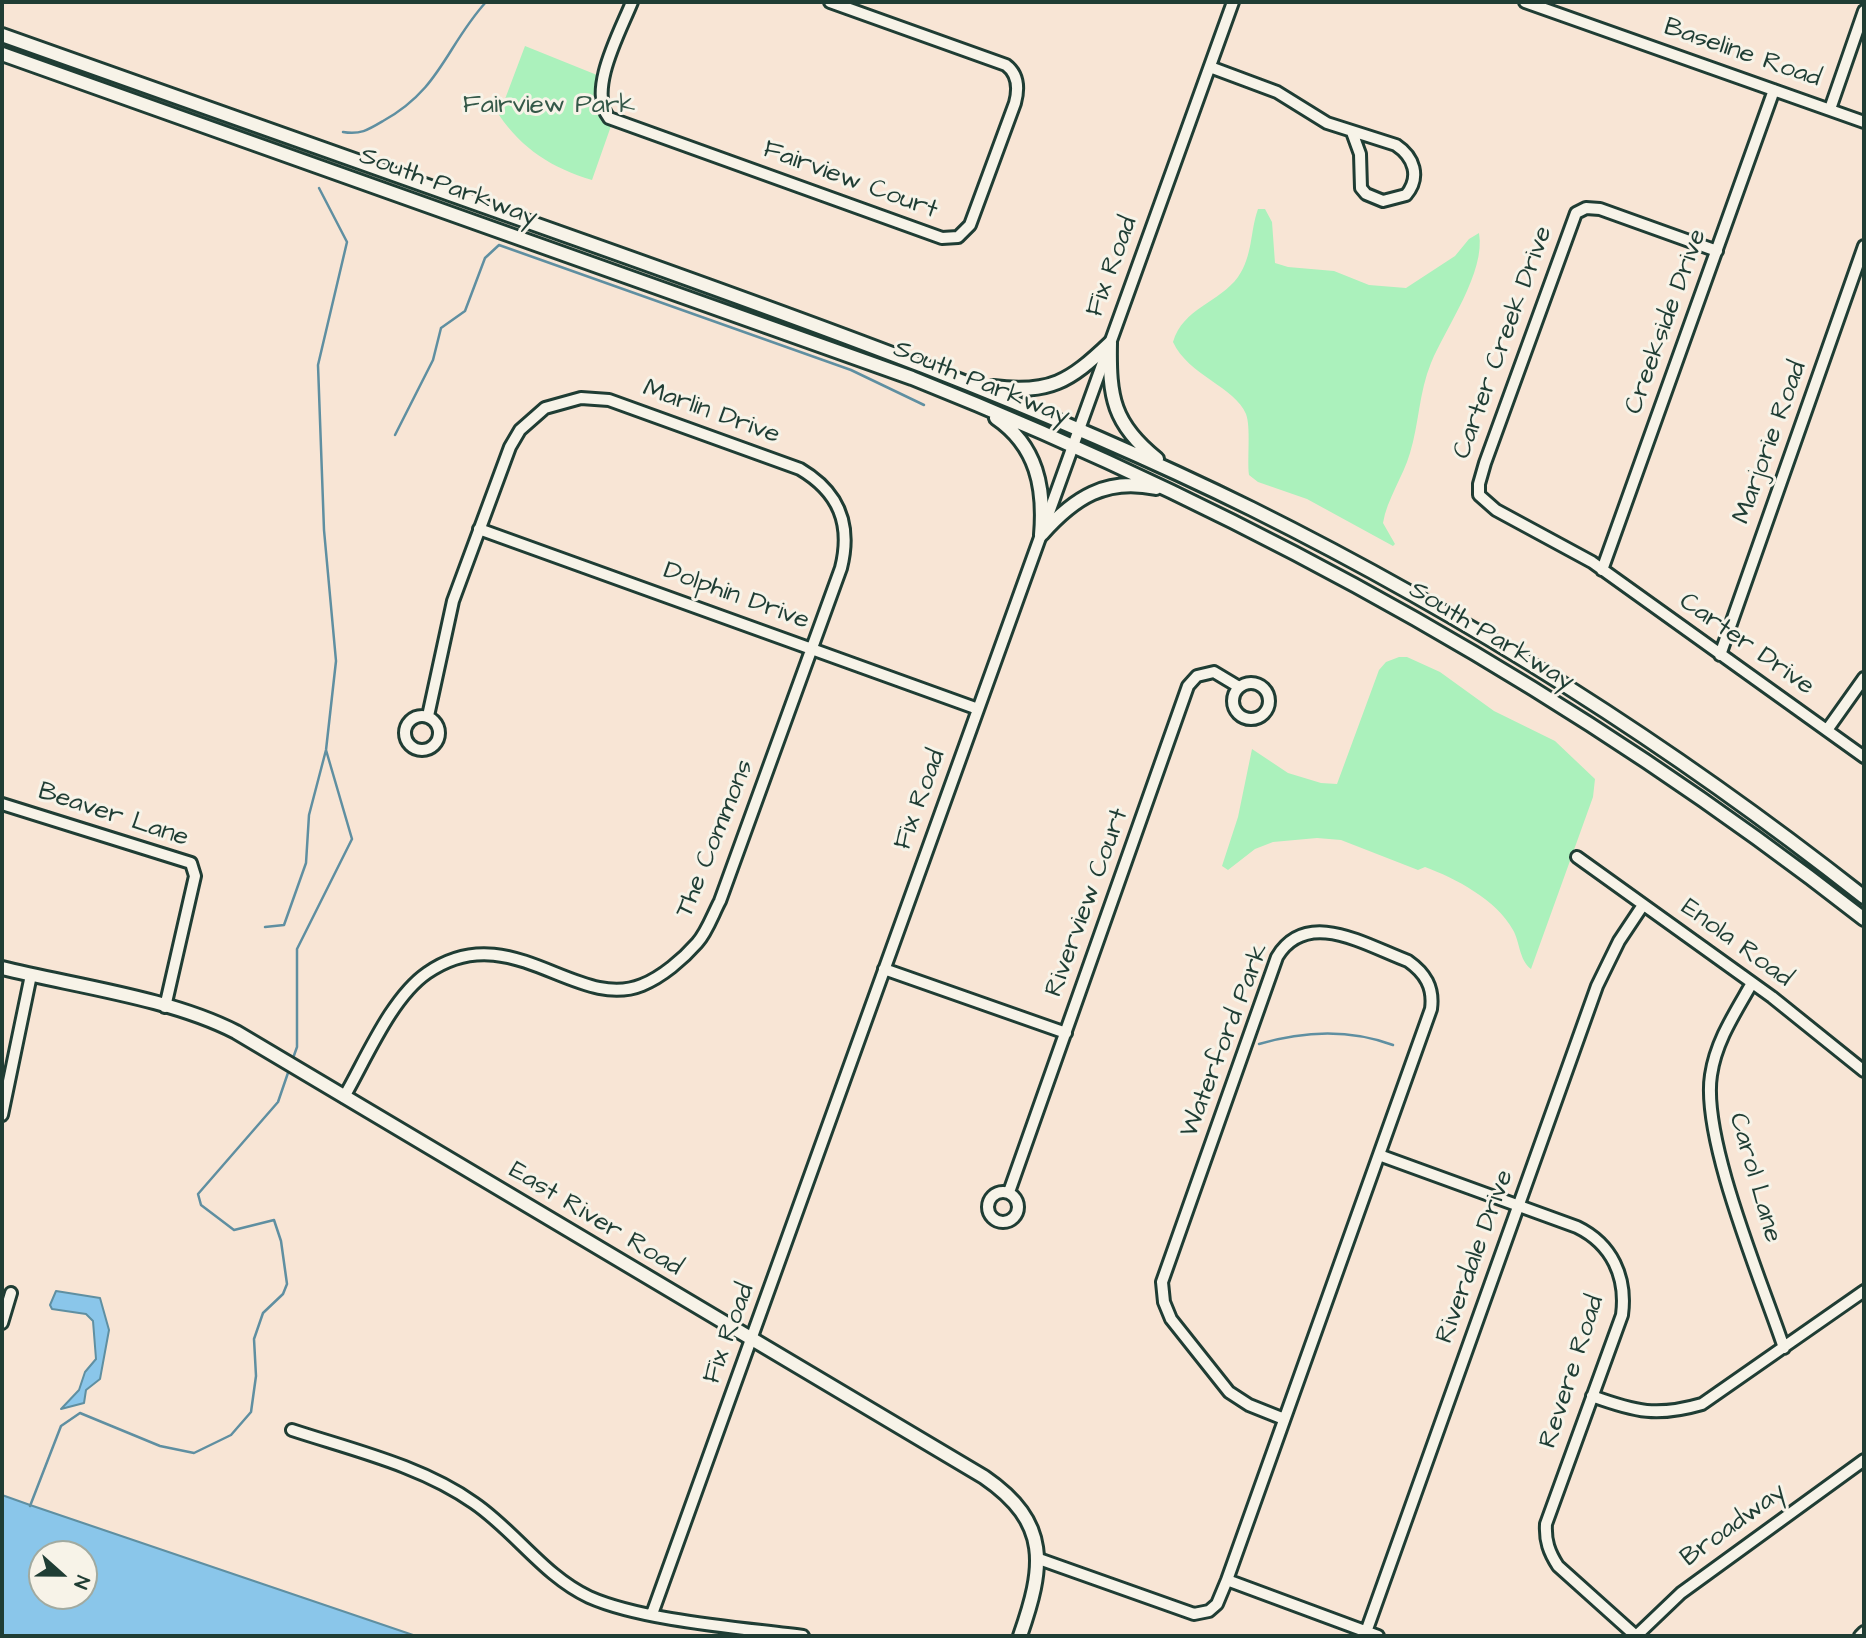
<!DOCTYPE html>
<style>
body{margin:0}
#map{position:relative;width:1866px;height:1638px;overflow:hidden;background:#f8e5d5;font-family:"Architects Daughter",sans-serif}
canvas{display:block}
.frame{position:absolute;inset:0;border:4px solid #1f3d34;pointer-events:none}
.north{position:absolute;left:28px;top:1540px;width:70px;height:70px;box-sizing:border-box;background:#f7f3e8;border:2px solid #a1aaa0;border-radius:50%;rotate:111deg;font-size:19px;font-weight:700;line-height:28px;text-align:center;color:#1f3d34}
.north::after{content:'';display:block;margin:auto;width:24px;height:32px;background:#1f3d34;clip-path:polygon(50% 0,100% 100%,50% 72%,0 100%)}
</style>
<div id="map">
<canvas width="1866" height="1638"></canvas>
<div class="frame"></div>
<div class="north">N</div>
</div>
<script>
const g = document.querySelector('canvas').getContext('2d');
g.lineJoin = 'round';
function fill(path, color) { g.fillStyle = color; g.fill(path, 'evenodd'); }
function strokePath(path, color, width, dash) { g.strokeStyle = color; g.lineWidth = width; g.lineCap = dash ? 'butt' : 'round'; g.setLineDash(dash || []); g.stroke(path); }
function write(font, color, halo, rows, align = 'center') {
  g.font = font + ' "Architects Daughter",sans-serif'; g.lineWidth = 6; g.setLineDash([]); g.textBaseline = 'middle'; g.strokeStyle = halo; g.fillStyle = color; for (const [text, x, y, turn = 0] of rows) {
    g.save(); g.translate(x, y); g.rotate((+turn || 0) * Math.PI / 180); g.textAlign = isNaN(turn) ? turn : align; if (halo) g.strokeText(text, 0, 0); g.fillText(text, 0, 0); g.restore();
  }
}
fill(new Path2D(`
 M525 46 597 75C592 96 590 114 611 126L592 180C552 168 522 149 499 115Z
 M1258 209H1265L1272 222 1275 263 1288 267 1334 271 1369 285 1406 288 1455 256 1469 239 1479 233C1486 272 1446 327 1431 363 1419 392 1419 424 1410 453 1403 477 1387 499 1383 523L1395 544 1393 546 1307 499 1258 482 1249 475C1247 459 1251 427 1246 414 1235 387 1188 375 1173 342 1183 308 1219 303 1238 277 1253 256 1250 231 1258 209Z
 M1399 657H1407L1440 672 1494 711 1555 741 1595 779 1593 797 1531 969C1519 960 1520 942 1513 930 1497 900 1455 878 1425 867L1418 870 1341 840 1317 838 1273 842 1255 849 1228 870 1222 866 1238 817 1252 749 1288 773 1321 783 1337 784 1379 670 1386 662Z`), '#abf1bc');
const water = new Path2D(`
 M56 1291 100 1298 109 1330 100 1379 86 1390 84 1403 61 1409 79 1390 85 1372 96 1359 93 1321 86 1314 52 1309 50 1305Z
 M2 1495 30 1505 416 1636H2ZM42 1554H84V1596H42Z`);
fill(water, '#8ac6ea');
strokePath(water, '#5f8fa1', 2);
strokePath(new Path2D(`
 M343 132C360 135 368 130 383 121 441 89 446 46 486 2
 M395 435 433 360 441 328 465 311 485 258 499 245 851 370 924 405
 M265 927 284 925 306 863 309 815 326 750 336 661 324 530 318 365 347 242 319 188
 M1259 1044C1303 1031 1350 1029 1393 1045
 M292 1061 297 1047V949L352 839 326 750
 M30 1506 61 1426 80 1413 160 1446 194 1453 231 1435 251 1412 256 1376 254 1339 263 1313 283 1294 287 1284 281 1241 274 1220 234 1230 201 1205 198 1194 278 1102 290 1067`), '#5f8fa1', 2.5);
const minor = new Path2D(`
 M632 2C620 32 587 91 609 118L942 238 958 237 970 225 1015 103C1019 88 1018 74 1006 65L830 2
 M1525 2 1864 122
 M1210 67 1277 92 1327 123 1396 145C1414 157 1421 177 1406 195L1383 201 1366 194 1361 188 1360 154 1352 132
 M1830 109 1864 11
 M1717 251 1600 209 1586 208 1576 213 1485 463 1479 484V495L1496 510 1592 562 1864 757
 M479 529 978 709
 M1602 570 1774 90
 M1720 655 1864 246
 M1233 701a18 18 0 1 1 36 0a18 18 0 1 1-36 0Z
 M405 733a17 17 0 1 1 34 0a17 17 0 1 1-34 0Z
 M1827 730 1864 678
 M2 804 191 863 195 876 165 1007
 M1577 857 1772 997 1864 1071
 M884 969 1066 1033
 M1752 983C1735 1013 1716 1041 1711 1075 1701 1139 1762 1282 1784 1348
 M344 1097C366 1059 391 998 427 973 510 915 576 1012 642 985 662 977 683 959 697 943 707 932 713 914 720 901L841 568C852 524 839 492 800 469L609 400 581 398 545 408 520 430 510 447 453 601 428 716
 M2 1115 31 975
 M1379 1155 1577 1227C1612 1244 1627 1277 1622 1315L1546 1524C1545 1541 1549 1552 1558 1566L1636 1636
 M988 1207a15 15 0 1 1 30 0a15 15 0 1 1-30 0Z
 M1009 1192 1188 686 1197 676 1214 672 1239 687
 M2 1323 11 1293
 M1592 1396C1636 1412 1657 1417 1702 1404L1864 1291
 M292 1430C353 1450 422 1466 474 1503 515 1531 544 1576 589 1597 643 1621 742 1628 803 1636
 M1039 1559 1194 1614 1209 1611 1217 1604 1227 1580 1431 1009C1434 987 1425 973 1408 961 1367 946 1307 907 1277 957L1162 1282 1164 1302 1171 1319 1229 1392 1249 1405 1284 1419
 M1227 1580 1378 1636
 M652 1614 1233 2
 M1366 1632 1597 986 1619 941 1643 905
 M1636 1636 1681 1593 1864 1460
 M1860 1636 1864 1632`);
const major = new Path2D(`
 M2 35C197 104 393 174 588 243 813 323 1037 403 1252 509 1467 616 1675 748 1864 897
 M2 54 912 378C1253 514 1574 692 1864 919
 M1110 343C1109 397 1113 424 1157 459
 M993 387C1050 394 1069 382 1110 343
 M996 418C1037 446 1045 488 1041 535
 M1042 534C1074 498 1106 477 1156 488
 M2 968C75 986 170 998 236 1032L984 1477C1051 1523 1044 1567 1020 1636`);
strokePath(minor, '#1f3d34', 16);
strokePath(major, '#1f3d34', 18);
strokePath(minor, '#f7f3e8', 10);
strokePath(major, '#f7f3e8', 12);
write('26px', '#1f3d34', '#f7f3e8', [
 ["Baseline Road",1742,54,19],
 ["Fairview Court",850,181,20],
 ["South Parkway",448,188,20],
 ["Fix Road",1113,267,-70],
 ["Creekside Drive",1667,322,-70],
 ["Carter Creek Drive",1504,343,-70],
 ["South Parkway",981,384,22],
 ["Marlin Drive",711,413,20],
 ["Marjorie Road",1771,443,-70],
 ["Dolphin Drive",736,597,20],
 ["South Parkway",1491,637,31],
 ["Carter Drive",1746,645,35],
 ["Fix Road",921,800,-70],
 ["Beaver Lane",113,816,18],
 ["The Commons",716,839,-68],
 ["Riverview Court",1088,903,-70],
 ["Enola Road",1736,944,36],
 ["Waterford Park",1226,1041,-69],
 ["Carol Lane",1754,1178,74],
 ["East River Road",595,1220,31],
 ["Riverdale Drive",1476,1257,-70],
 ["Fix Road",730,1334,-70],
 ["Revere Road",1573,1372,-72],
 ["Broadway",1734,1526,-36]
]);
write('26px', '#345848', '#f7f3e8', [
 ["Fairview Park",549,107]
]);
</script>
